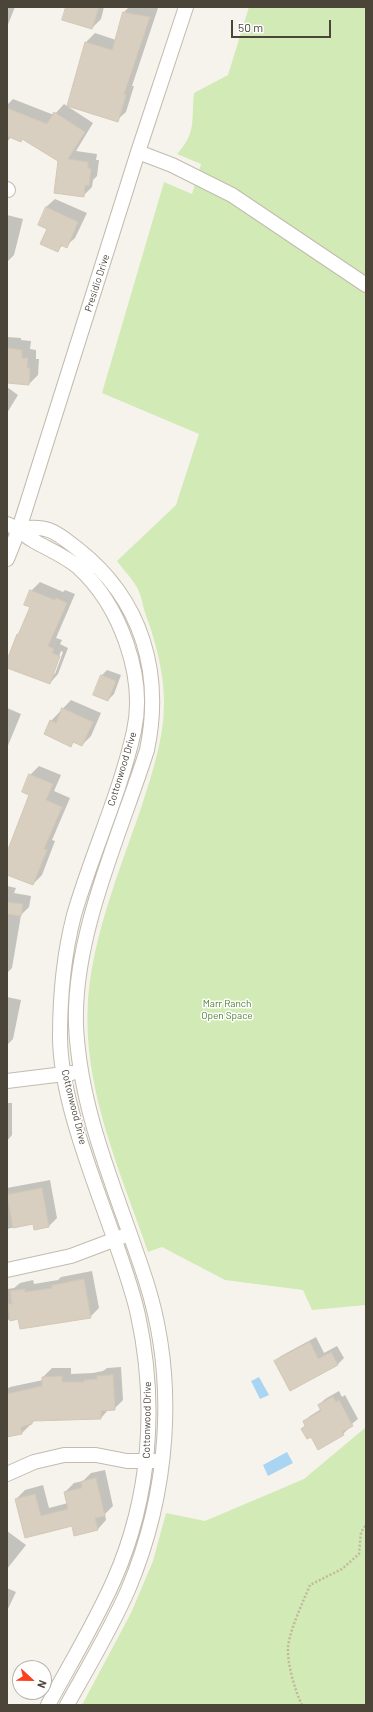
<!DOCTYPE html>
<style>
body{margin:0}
#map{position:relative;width:373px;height:1712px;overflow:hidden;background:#f6f3ec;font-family:Barlow,sans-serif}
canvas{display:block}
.frame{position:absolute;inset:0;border:8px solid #4b4439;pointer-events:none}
.north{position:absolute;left:12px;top:1660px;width:40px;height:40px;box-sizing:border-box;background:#fff;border:1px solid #b7b4b0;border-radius:50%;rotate:112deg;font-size:11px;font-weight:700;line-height:16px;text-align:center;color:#4b4439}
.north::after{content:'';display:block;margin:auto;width:14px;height:18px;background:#fc3f1d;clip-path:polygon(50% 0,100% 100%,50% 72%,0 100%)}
.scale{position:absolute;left:231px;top:20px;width:100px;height:18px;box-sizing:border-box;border:2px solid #4b4439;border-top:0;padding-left:5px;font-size:12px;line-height:14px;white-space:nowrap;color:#4b4439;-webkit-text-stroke:3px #fff;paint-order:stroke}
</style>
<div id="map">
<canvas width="373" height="1712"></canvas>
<div class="frame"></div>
<div class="north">N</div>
<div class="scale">50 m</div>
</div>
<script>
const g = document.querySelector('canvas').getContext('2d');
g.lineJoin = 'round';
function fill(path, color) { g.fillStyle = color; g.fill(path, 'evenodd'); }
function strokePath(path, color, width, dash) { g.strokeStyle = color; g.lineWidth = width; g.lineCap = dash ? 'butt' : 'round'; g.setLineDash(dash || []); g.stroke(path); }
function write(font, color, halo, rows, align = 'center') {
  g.font = font + ' Barlow,sans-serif'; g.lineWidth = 3; g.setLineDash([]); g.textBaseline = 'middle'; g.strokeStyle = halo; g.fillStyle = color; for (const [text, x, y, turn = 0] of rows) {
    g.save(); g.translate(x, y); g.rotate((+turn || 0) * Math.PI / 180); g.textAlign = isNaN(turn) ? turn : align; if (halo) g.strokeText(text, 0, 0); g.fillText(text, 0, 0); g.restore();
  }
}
fill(new Path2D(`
 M249 7H366V1305L312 1310 303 1290 225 1280 162 1247 148 1252C120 1170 82 1088 88 1000 93 934 120 870 141 808 152 774 164 739 164 703 164 675 157 647 148 621 144 612 143 603 140 594 136 582 124 571 117 561L176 505 199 434 102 393 164 182 192 194 201 164 177 154C197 132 191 120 194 93L228 75Z
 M366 1427V1705H82L131 1613 153 1561 166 1513 205 1521 304 1479Z`), '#d2eab5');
fill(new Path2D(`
 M259 1377 269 1395 260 1399 251 1381Z
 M287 1452 293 1463 268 1476 263 1465Z`), '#a9d4f2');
fill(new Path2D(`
 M7 7H15L7 27Z
 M68 7H104L101 19 92 28Z
 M129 7 158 8 132 86H134L126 112 117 120 86 42 95 33 116 40 124 12Z
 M13 99 54 115 64 104 93 123 76 151 97 154 96 160H99L97 176 93 180 92 187 83 196 59 161 23 138 20 141 11 137 7 142V105Z
 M55 199 87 213 75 238 66 246 63 245 57 251 49 229 46 207Z
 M7 215 23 219 14 255 7 262Z
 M7 337 21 338V340L31 341 30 349 36 350V359H39L38 375 29 384 7 382Z
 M7 387 18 395 7 413Z
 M40 582 63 592 65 590 75 594 56 638 62 640 60 644 68 648 58 674 50 683 7 667V662L31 607V591ZM61 651 63 652 55 674H53Z
 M107 670 121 675 114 694 108 700 101 676Z
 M71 700 101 713 91 736 82 745 74 742 70 746 51 721Z
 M7 708 21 714 7 748Z
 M39 766 61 775 54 791 70 798 52 840 55 841 42 875 33 884 7 874V855L30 794V775Z
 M7 886 16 888 14 893 31 896 29 907 21 915 12 968 7 973Z
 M7 997 21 1000 13 1039 7 1045Z
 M7 1103H12V1135L7 1141Z
 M50 1180 57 1218 48 1227 34 1223 7 1229V1188Z
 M92 1271 99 1308 90 1317 19 1318 7 1320V1324V1289L14 1288 20 1283 33 1280 34 1284 58 1280 61 1277Z
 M316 1337 324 1353 337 1346 344 1358 338 1364 290 1390 275 1362 281 1356Z
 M121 1367 123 1400 114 1409H109L101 1418 35 1420 22 1433 7 1432V1389L10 1387 43 1380V1377L52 1368H71V1374L93 1373 103 1371 107 1368Z
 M339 1391 342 1397 345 1395 358 1419 348 1427 349 1428 343 1434 306 1425 304 1421 310 1416 321 1409 319 1405 325 1399Z
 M105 1470 113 1506 105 1514 106 1520 98 1529 73 1524 26 1537 16 1499 25 1490 43 1485 49 1508 68 1503 65 1492 74 1483 83 1481 91 1473Z
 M7 1531 26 1545 7 1569Z
 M7 1588 16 1592 7 1611Z`), '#0003');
const building = new Path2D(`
 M66 7H99L92 29 62 20Z
 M123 12 150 17 124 94 126 95 118 122 67 106 85 42 112 50Z
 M7 108 47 124 54 112 85 132 68 159 88 162V168L91 169 89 186 85 185 84 197 54 193 58 161 22 139 21 142 7 136Z
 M46 207 78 222 67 248 61 245 58 252 40 244 47 229 38 225Z
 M7 348 22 350V358H28L27 368H30L29 385 7 383Z
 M30 590 55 600 56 598 67 603 48 646 54 649 52 653 60 656 50 684 7 668V660L17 634 18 635 30 607 24 605Z
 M101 675 116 681 108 701 93 695Z
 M62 708 93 722 82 746 73 742 71 747 44 734 50 720 56 723Z
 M29 774 53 784 46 800 62 807 44 849 47 850 33 885 7 875V852L29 795 22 792Z
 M7 902 23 904 21 916 7 914Z
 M42 1188 49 1227 34 1230 33 1224 13 1228 7 1195Z
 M84 1279 91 1318 20 1329 18 1319 10 1321 8 1304H12L10 1291 25 1289V1292L52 1288 51 1286Z
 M310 1342 318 1359 331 1352 338 1365 290 1391 274 1361Z
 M113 1375 115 1410 101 1411V1419L32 1421V1424L21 1427 22 1434 7 1437V1394L42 1386V1377L62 1376V1382H84V1380L97 1379V1376Z
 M333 1397 336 1402 339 1400 353 1426 342 1432 344 1435 318 1450 311 1437 307 1439 301 1429 305 1426 303 1421 321 1411 318 1405Z
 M96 1478 105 1516 95 1518 98 1530 74 1536 72 1526 25 1538 15 1499 35 1494 41 1516 68 1509 64 1492 82 1488 81 1482Z`);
fill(building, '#d8cfc1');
strokePath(building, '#d3c7b4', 1);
const minor = new Path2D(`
 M138 152 172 165 232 195 366 285
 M7 189 8 190
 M7 524C20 529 23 535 34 541 48 549 65 556 78 567 120 605 146 676 134 731 120 794 92 853 74 915 64 954 60 996 60 1036 60 1097 93 1178 113 1235 122 1261 132 1288 138 1315 157 1403 151 1496 114 1580 95 1623 70 1664 48 1705
 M19 529C49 524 57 533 79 550 142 600 163 673 147 750 120 835 73 935 76 1025 80 1115 119 1197 146 1281 178 1381 169 1493 128 1590 111 1629 88 1667 67 1705
 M7 559 19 529 138 152 186 7
 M7 1081 72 1073
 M7 1270 71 1256 124 1236
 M7 1474 34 1462 64 1455H96L127 1461H155`);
strokePath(minor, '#c2bbae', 16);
strokePath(new Path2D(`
 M302 1705C295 1691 287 1663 288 1647 290 1629 303 1602 310 1585L342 1569 359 1554 361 1532 366 1525`), '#c4b79f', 2.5, [2, 2]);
strokePath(minor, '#fff', 14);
write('10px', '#4b4439', '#fff', [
 ["Presidio Drive",97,283,-72],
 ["Cottonwood Drive",122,769,-73],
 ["Cottonwood Drive",74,1107,76],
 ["Cottonwood Drive",147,1420,-89]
]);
write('10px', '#4a7f2a', '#fff', [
 ["Marr Ranch",227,1004],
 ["Open Space",227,1016]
]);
</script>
